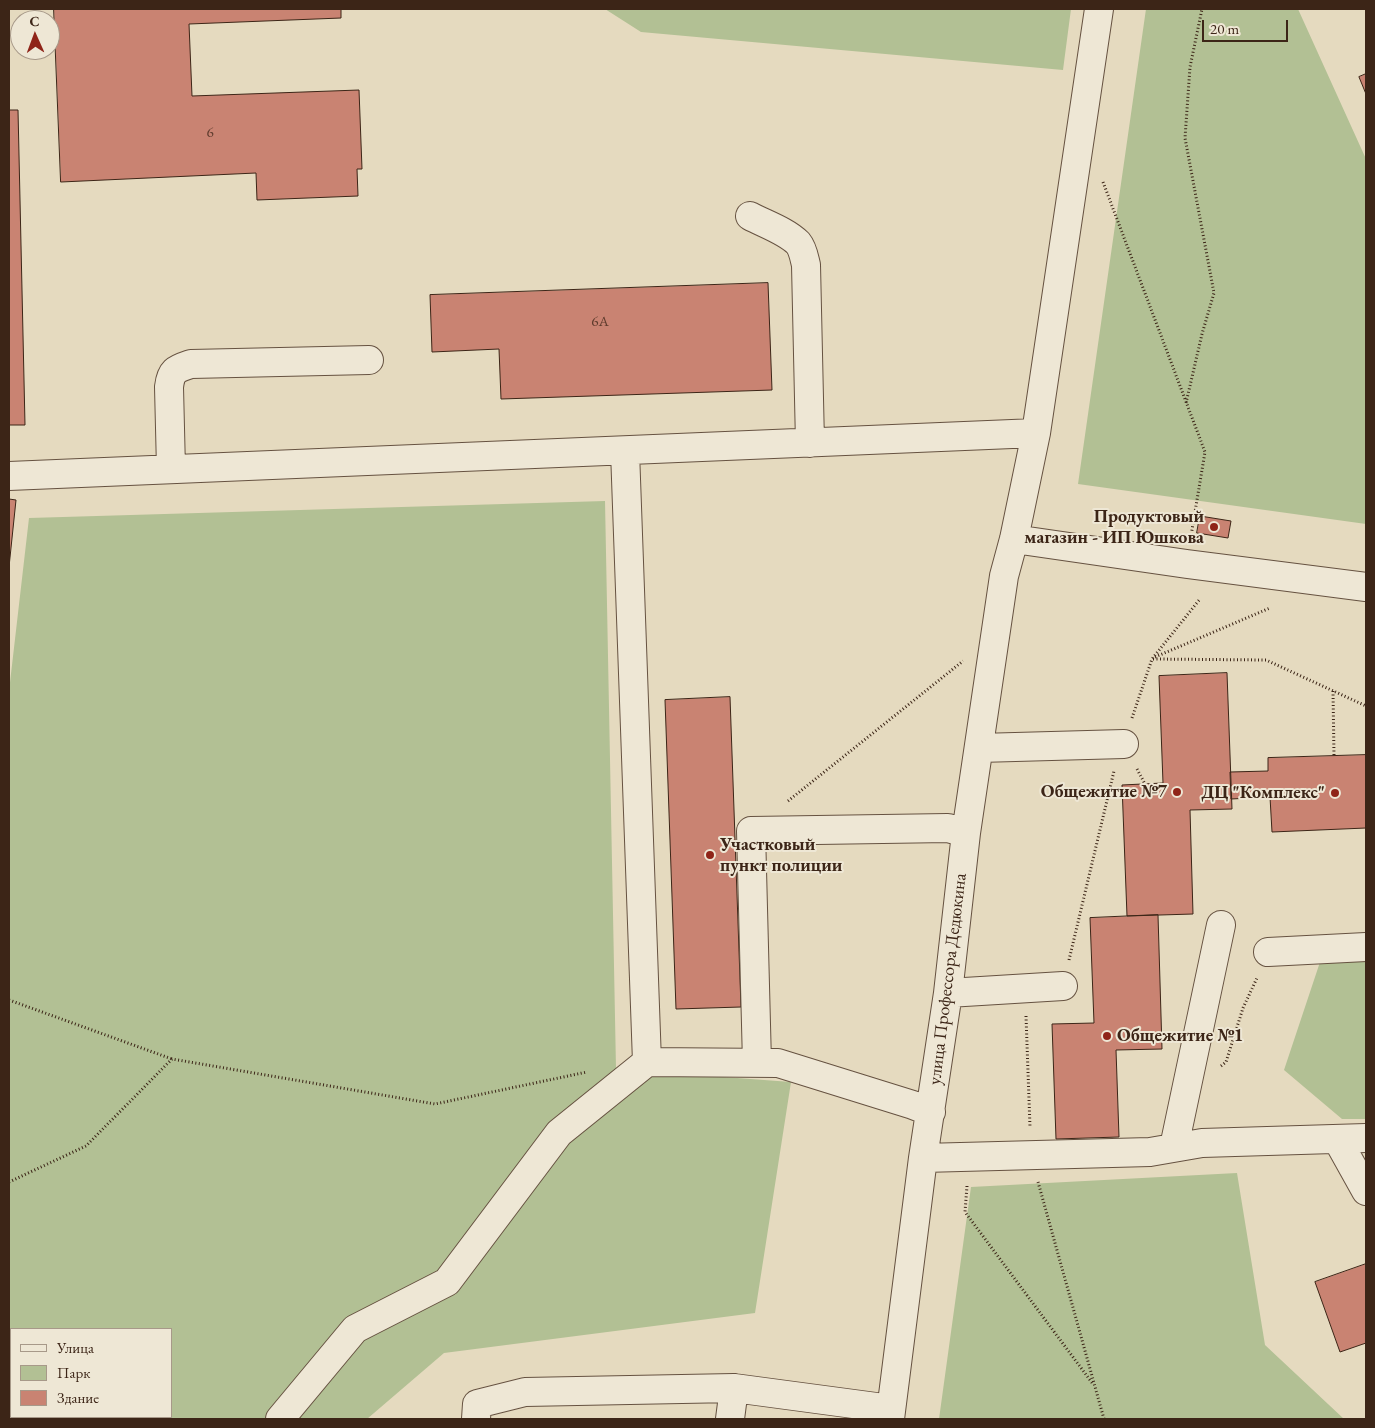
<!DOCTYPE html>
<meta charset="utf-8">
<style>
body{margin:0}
#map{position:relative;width:1375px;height:1428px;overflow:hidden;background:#e5dabf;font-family:"EB Garamond",serif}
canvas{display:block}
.frame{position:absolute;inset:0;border:10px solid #3c2517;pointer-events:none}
.legend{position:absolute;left:10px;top:1328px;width:162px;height:90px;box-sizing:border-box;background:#eee7d5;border:1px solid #a79989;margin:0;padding:6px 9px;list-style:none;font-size:15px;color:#3c2517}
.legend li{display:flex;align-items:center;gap:10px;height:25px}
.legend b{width:25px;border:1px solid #a79989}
.north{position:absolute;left:10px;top:10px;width:50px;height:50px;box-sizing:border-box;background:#eee7d5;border:1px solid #a79989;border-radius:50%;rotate:358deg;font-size:14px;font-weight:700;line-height:20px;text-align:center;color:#3c2517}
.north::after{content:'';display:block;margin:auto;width:18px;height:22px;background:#8f2418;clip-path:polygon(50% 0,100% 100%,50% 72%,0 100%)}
.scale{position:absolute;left:1202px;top:20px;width:86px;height:22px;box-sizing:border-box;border:2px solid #3c2517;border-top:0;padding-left:6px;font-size:15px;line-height:18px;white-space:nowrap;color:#3c2517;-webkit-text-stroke:4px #eee7d5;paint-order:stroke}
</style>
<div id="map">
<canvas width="1375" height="1428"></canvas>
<div class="frame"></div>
<ul class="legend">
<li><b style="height:6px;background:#eee7d5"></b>Улица</li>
<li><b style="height:14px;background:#b2c094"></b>Парк</li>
<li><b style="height:14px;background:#c98372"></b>Здание</li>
</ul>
<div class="north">С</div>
<div class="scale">20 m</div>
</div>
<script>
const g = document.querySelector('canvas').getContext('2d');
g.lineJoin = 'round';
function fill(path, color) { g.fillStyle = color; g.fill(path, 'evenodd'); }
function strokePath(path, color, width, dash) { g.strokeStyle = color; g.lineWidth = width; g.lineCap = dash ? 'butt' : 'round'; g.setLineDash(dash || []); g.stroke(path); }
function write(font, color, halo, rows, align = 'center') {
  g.font = font + ' "EB Garamond",serif'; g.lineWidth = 4; g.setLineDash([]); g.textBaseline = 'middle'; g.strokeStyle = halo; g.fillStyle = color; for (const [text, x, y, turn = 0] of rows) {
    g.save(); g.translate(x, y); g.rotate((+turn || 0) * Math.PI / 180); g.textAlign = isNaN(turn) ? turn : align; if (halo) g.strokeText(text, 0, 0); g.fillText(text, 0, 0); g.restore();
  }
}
fill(new Path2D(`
 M605 9H1071L1063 70 641 32Z
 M1146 9H1298L1366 159V524L1078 484Z
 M605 501 616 1069 791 1082 755 1313 444 1353 367 1419H9V691L29 518ZM11 1329H171V1417H11Z
 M1366 959V1119H1342L1284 1070 1320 962Z
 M1237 1173 1265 1345 1344 1419H939L971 1187Z`), '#b2c094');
const building = new Path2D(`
 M54 9H341V18L189 24 192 96 359 90 362 169H357L358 196 257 200 256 173 61 182Z
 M1366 74V94L1359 77Z
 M9 110H18L25 425H9Z
 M768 283 772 390 501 399 499 349 432 352 430 295Z
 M9 499 16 500 9 567Z
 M1200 516 1231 521 1228 538 1197 533Z
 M1227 673 1232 809 1190 810 1193 914 1127 916 1122 785 1163 783 1159 676Z
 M730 697 741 1007 676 1009 665 700Z
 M1366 755V828L1272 832 1270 797 1231 799 1230 772 1268 771V758Z
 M1158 915 1162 1049 1116 1050 1119 1137 1056 1139 1052 1024 1094 1023 1090 918Z
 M1366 1264V1343L1340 1352 1315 1282Z`);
fill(building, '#c98372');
strokePath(building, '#3c2517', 1);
const minor = new Path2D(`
 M750 216C765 224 786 231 798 243 803 249 804 257 806 265L810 443
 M625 451 647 1062
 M171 469 169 387C171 370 176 369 191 364L369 360
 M9 476 1036 433
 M1014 539 1187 564 1366 587
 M979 748 1124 744
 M1268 952 1366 947
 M948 993 1063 986
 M757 1063 751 831 948 828 966 833
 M1337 1139 1366 1191
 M1174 1147 1221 925
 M923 1158 1150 1152 1202 1143 1366 1138
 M9 1410 11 1413
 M280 1419 355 1329 447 1282 559 1133 647 1062 778 1063 913 1105 931 1112
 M476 1419 477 1404 525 1392 734 1388 891 1409
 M730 1419 734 1388
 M890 1419 923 1158 948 993 966 833 1004 576 1014 539 1036 433 1099 9`);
strokePath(minor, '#665241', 30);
strokePath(new Path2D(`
 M1103 182 1205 452 1191 536
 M1186 403 1202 334 1214 293 1185 138 1190 67 1202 9
 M1155 657 1270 608
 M1153 659 1266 660 1366 706
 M1333 691 1334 756
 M1132 718 1152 659 1200 599
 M1137 769 1145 784
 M788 801 963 661
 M1069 960 1114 771
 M9 1000 172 1059
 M1026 1016 1030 1127
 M1221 1066 1226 1062 1243 1008 1257 978
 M9 1182 86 1146 172 1059 435 1104 587 1072
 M1038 1182 1104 1419
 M967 1186 965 1212 1093 1384`), '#3c2517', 3, [1, 2.5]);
strokePath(minor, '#eee7d5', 28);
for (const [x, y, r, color] of [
 [1214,527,5,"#8f2418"],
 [1177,792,5,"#8f2418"],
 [1335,793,5,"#8f2418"],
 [710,855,5,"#8f2418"],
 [1107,1036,5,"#8f2418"]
]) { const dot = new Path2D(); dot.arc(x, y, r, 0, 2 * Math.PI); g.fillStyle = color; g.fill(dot); strokePath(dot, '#eee7d5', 2); }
write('15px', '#5f3c2e', null, [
 ["6",210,133],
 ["6А",600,322]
]);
write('bold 18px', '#3c2517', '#eee7d5', [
 ["Продуктовый",1204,517],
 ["магазин - ИП Юшкова",1204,538],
 ["Общежитие №7",1167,792],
 ["ДЦ \"Комплекс\"",1325,793],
 ["Участковый",720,845,"left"],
 ["пункт полиции",720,866,"left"],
 ["Общежитие №1",1117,1036,"left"]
], 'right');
write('18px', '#3c2517', '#eee7d5', [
 ["улица Профессора Дедюкина",948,979,-83]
]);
</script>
